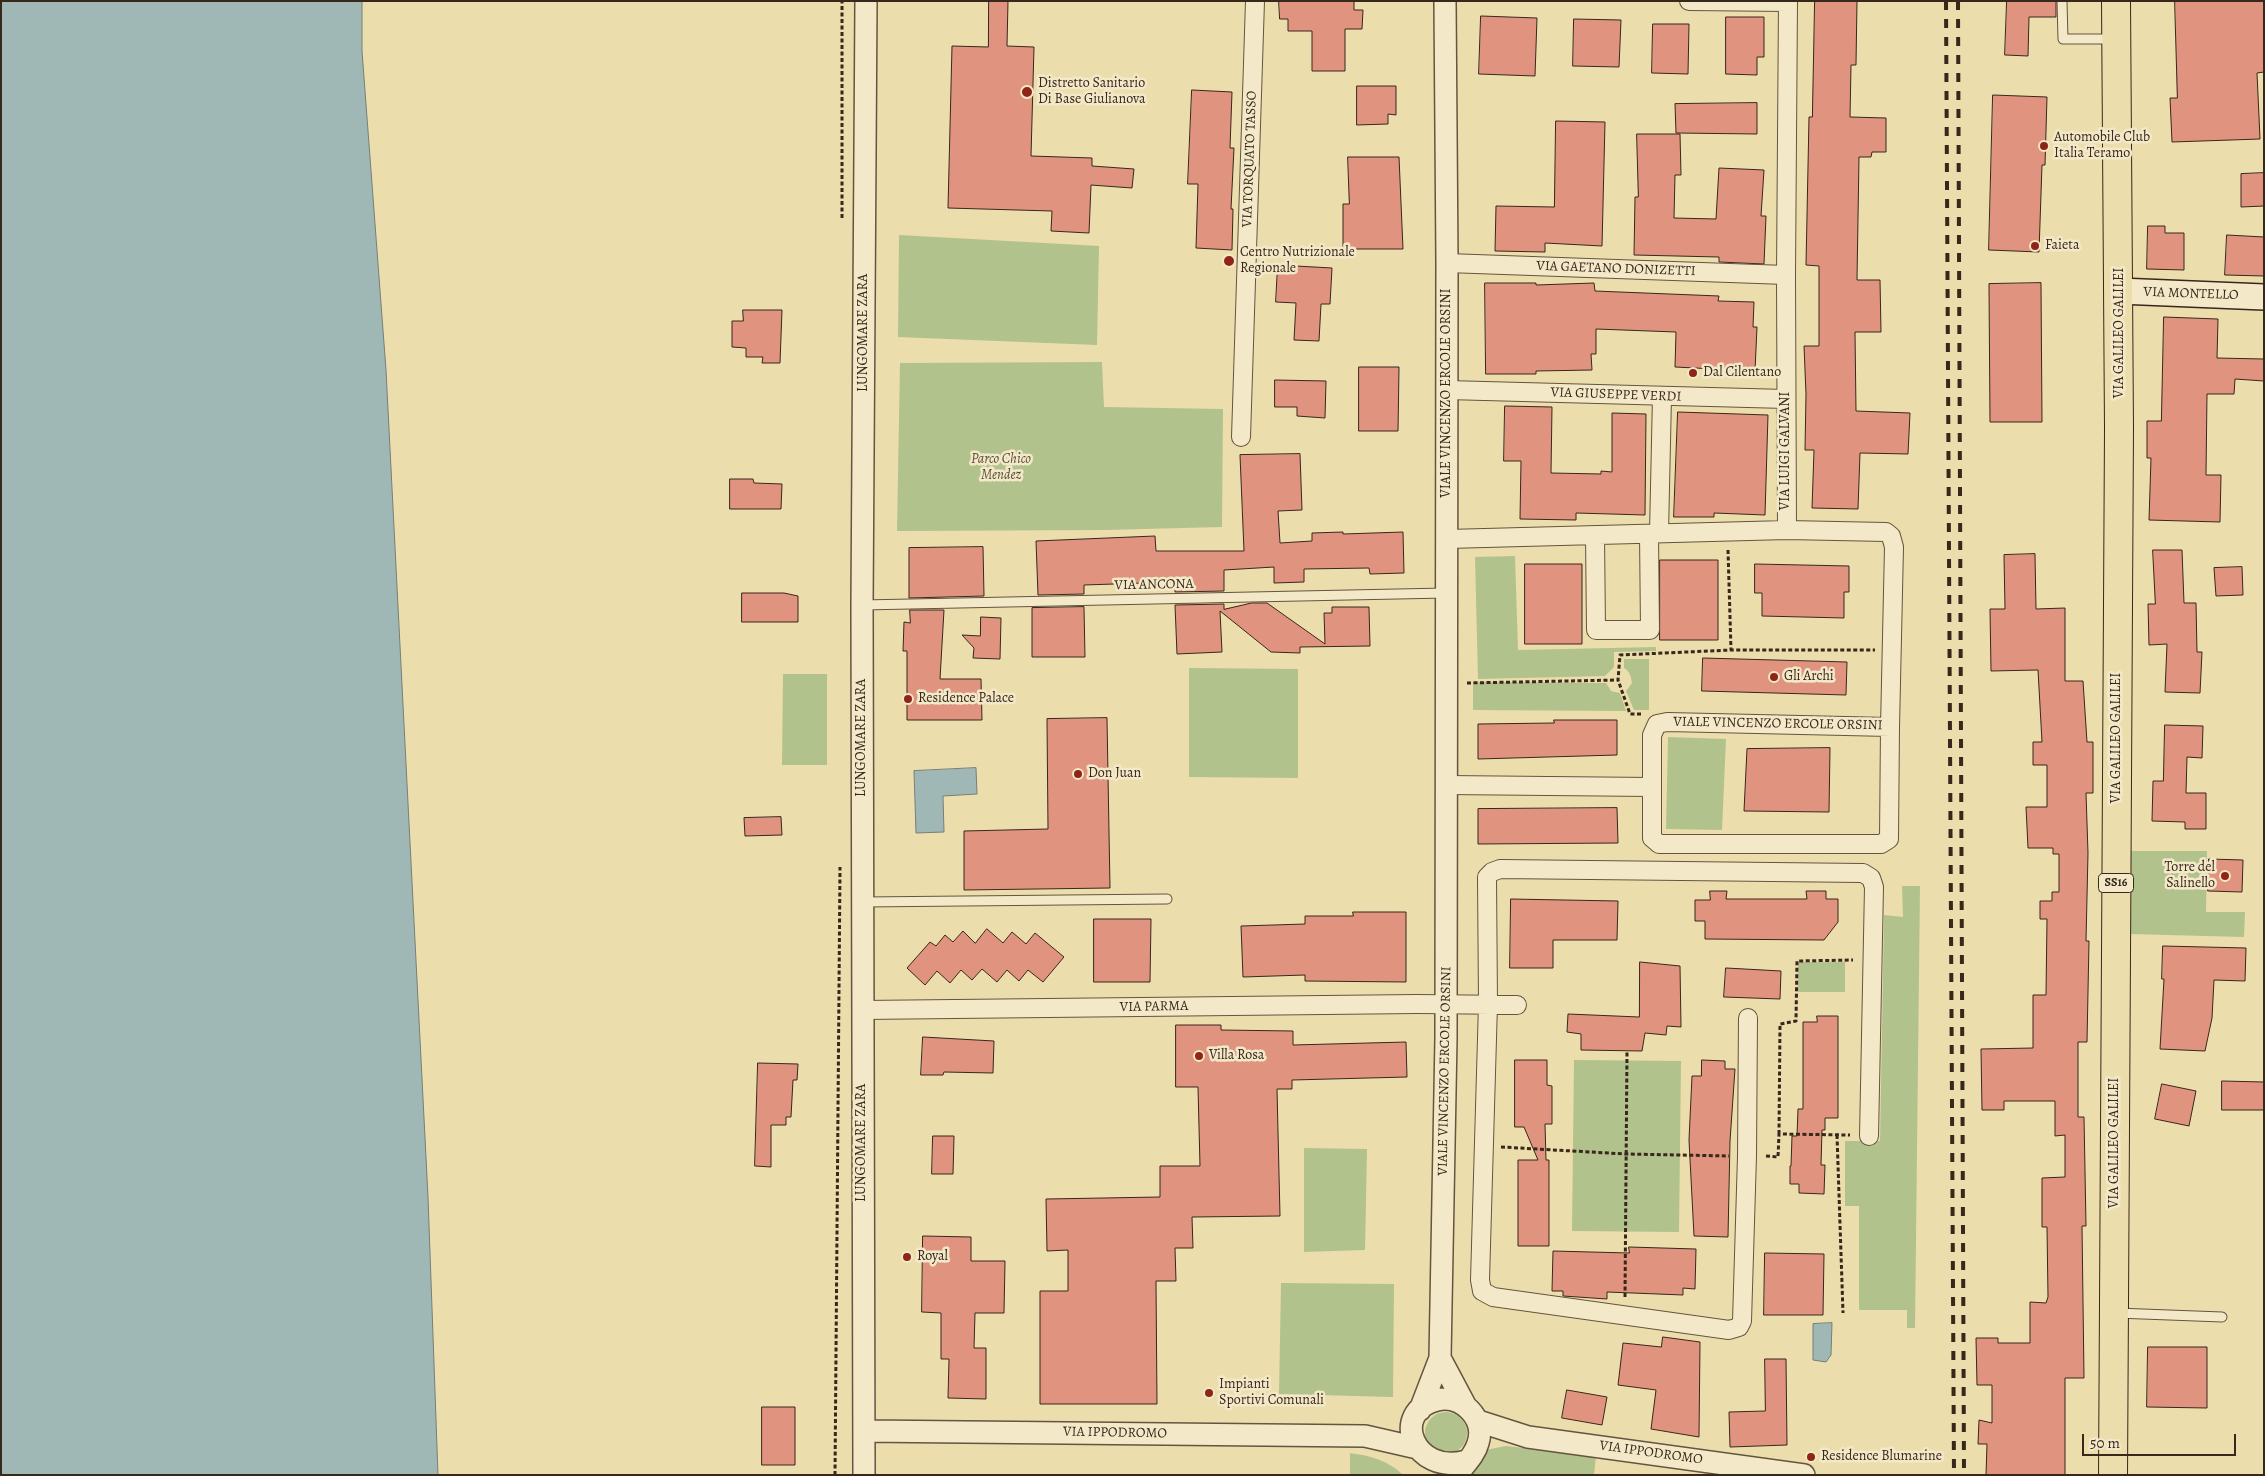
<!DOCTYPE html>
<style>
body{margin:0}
#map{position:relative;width:2265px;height:1476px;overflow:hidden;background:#ecddac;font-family:Alegreya,serif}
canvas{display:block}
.frame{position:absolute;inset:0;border:2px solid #38271b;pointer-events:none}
.scale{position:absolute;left:2082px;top:1434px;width:154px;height:22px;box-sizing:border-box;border:2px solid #38271b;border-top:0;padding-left:6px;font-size:15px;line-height:18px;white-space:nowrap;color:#38271b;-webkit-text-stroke:4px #f3e9c9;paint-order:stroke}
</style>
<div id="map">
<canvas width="2265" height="1476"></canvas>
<div class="frame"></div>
<div class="scale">50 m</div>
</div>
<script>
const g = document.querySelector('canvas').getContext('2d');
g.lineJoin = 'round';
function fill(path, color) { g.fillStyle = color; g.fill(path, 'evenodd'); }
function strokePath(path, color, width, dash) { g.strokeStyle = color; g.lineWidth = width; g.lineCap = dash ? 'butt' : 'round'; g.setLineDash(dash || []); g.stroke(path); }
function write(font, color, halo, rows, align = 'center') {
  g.font = font + ' Alegreya,serif'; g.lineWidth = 5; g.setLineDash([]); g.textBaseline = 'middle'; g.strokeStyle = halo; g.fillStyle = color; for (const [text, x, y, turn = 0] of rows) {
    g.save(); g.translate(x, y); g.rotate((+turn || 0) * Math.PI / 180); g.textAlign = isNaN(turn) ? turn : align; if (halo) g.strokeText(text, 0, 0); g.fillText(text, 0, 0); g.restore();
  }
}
fill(new Path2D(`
 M899 235 1099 246 1097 345 898 337Z
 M1102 362 1104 407 1223 409 1222 527 1105 530 897 531 900 363Z
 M1515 556 1518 650 1656 647V651L1614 652V667L1605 676 1478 679 1475 557Z
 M1624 659H1649V710H1634L1626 691 1632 683C1631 677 1630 671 1624 668Z
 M1189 668 1298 669V778L1189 777Z
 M783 674H827V765H782Z
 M1473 682 1606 683 1611 691 1620 693 1626 711 1473 710Z
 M1668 737 1726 739 1722 830 1666 829Z
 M2129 851H2207L2206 912H2245L2244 937 2128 934Z
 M1902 886H1920L1915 1328H1907V1310H1859V1206H1845V1141H1880L1884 915 1903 917Z
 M1798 962H1845V992H1798Z
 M1574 1060 1681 1061 1679 1232 1572 1231Z
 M1304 1148 1367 1149 1365 1250 1304 1252Z
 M1281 1283 1394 1284 1393 1397 1279 1394Z
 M1425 1433a21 21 0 1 1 42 0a21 21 0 1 1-42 0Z
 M1506 1446 1596 1456 1594 1475H1466L1485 1450Z
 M1350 1453C1370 1456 1388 1460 1403 1475H1350Z`), '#b2c28d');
const water = new Path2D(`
 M1 1H362V51L386 370 428 1197 438 1475H1Z
 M976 768 977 794 943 796 944 832 916 833 914 771Z
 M1832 1323 1831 1355 1826 1362 1813 1360V1324Z`);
fill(water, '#9fb8b6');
strokePath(water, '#767e78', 1);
const building = new Path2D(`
 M989 1H1008L1007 46 1034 47 1031 156 1092 158V166L1134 169 1132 188 1091 185 1089 233 1051 231 1052 211 948 208 952 46 988 47Z
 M1279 1H1354V10H1363L1362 29H1345V71H1312V31H1288V19H1280Z
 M1815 1H1857L1856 65H1851L1850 117 1886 118V152H1872L1871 157H1859L1857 280H1880L1881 332H1855L1856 411 1910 413 1908 454 1860 453 1858 509 1812 508 1814 450H1805L1806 394 1804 346H1819V266L1806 265 1809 117H1812Z
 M2007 1H2056V17H2029L2028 56 2005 55Z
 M2175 1H2264V72L2257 73 2260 139 2172 142 2170 98H2177Z
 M1481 16 1537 18 1535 76 1479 74Z
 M1726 17H1764V57H1757V75L1726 74Z
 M1574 19 1621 20 1619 67 1573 66Z
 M1653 24H1689L1688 74 1652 73Z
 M1357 86H1396V115L1388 114V124L1357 125Z
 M1192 90 1232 92 1230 148H1234L1231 209H1233L1232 250 1196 248 1198 184H1188Z
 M1993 95 2047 97 2045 165H2042L2039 252 1989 250Z
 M1757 103V134L1676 133 1675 104Z
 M1556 121 1605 122 1602 246 1545 243V252L1495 251 1496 206 1554 207Z
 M1637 134H1680L1681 175H1675L1674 218 1716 219 1719 168 1764 170 1761 216H1766L1764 264 1719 262V257L1634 255 1635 197H1638Z
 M1348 157H1399L1403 249H1343V204H1349Z
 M2264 173V206L2241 207V174Z
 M2148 226H2165V233H2184V270L2147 269Z
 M2227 235 2264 237V276L2225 275Z
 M1278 265 1332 268 1330 304H1321L1319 341 1294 340 1296 303 1276 302Z
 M1485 283H1536V285L1594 283 1595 291 1719 296 1718 301 1754 302 1753 327H1757L1755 371 1675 367 1676 332 1596 329V354H1591L1592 370 1536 371V374H1486Z
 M2041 283 2042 422H1990L1989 284Z
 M743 310H782L780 363H762L763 357H746V348L732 347V321H743Z
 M2164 317 2218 319 2217 358 2264 359V381L2235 379 2234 394H2207L2206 475H2221L2220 522 2149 520 2151 458H2147V421H2161Z
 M1359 367H1399L1398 431H1359Z
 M1275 380 1326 381 1325 418 1297 416V407H1275Z
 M1505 406 1552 407 1551 473 1601 474V471L1612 472V413L1646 414 1645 515 1576 513V520L1520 519 1521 461H1504Z
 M1678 412 1768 415 1765 515 1714 513V517H1674Z
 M1300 454 1302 510 1278 511 1280 543 1312 541V533L1343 532V534L1403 532 1404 573 1370 574 1369 568 1304 569V582L1274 583V567L1224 570V591L1175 592V582L1084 585V594L1038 595 1036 541 1155 536 1156 551H1244L1240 455Z
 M730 479H753L754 483 782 484 781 509H730Z
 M983 547 984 596 909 598V548Z
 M2153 550H2182L2184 603H2196L2197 652H2202L2200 693 2165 692 2167 644 2149 645 2148 604H2155Z
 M2035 554 2036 609 2065 608V681H2083L2087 742H2093V793H2086L2088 853 2086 941H2089L2087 1042H2078V1117H2084L2086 1226H2082L2084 1378H2065V1475H1986L1987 1444H1978L1979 1420 1992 1423V1385H1977L1976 1338H1998V1343H2030V1302L2046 1303 2048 1297 2047 1227H2042V1178L2065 1177V1135L2055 1136V1101H2004V1110H1982L1981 1049 2033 1048V995H2046L2047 919H2040V901H2052V892H2059V854H2053V848H2028L2026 807H2047V765H2033V742H2042L2038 670 1991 671 1990 609H2005L2004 555Z
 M1660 560H1718V640H1660Z
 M1525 564H1582V644H1525Z
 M1755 564 1849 566V592H1844V618L1762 616V593H1755Z
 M2242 567 2243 595 2216 596 2214 568Z
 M742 593H784L798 596V622H742Z
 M1252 603H1267L1325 644 1324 613H1332V607H1369L1370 646 1300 647V653L1271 652 1220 611 1222 652 1177 654 1175 605 1224 604V609Z
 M1084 607 1085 657H1032V608Z
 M910 610H944L940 679H981L982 720H907V651H903L904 622 910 623Z
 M981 617 1001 618 1000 659 973 658 974 648 962 635 980 636Z
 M1703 658 1847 662 1846 695 1702 691Z
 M1107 718 1110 888 964 890V831L1048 829 1047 719Z
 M1554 720H1617V755L1478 759V724L1554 723Z
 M2165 725 2203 726 2202 758 2187 757 2186 793H2206V829H2185V822L2152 821 2153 781H2163Z
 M1830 748 1829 812 1744 811 1747 749Z
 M1617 808 1618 843 1478 844V809Z
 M781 817 782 835 745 836 744 818Z
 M2209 859 2243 860 2242 892 2208 891Z
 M1710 891H1727L1726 899H1807L1806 891H1826V899H1838V922L1824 940 1705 939V921H1695V900H1710Z
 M1511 899 1618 901 1617 940H1553V968H1510Z
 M1353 912H1406V982L1305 981V975L1243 977 1241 926 1305 924V916H1353Z
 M1094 919H1151L1150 982H1094Z
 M987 929 1003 943 1012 932 1026 944 1035 933 1064 957 1043 982 1028 970 1019 981 1007 970 997 982 982 969 972 980 961 970 950 983 937 971 925 985 907 968 930 942 936 946 945 935 953 942 963 931 975 943Z
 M2163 946 2246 948 2245 981 2214 980 2212 1018 2205 1051 2160 1049 2164 979H2162Z
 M1640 962 1680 966 1681 1027 1667 1026 1666 1035 1645 1033 1642 1051 1581 1050V1034L1567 1032 1568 1014 1639 1017Z
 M1726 968 1781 971 1780 999 1724 997Z
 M1817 1016H1838V1118H1825V1130H1822L1821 1165H1825L1824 1194 1799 1193V1184H1790V1166H1791L1792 1136H1797L1798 1109H1803V1022H1817Z
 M1176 1025H1221V1030L1293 1031V1045L1406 1042 1407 1077 1292 1080V1089H1277L1280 1216 1192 1217 1193 1248H1175L1176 1281H1156L1157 1404H1040V1291H1068V1250L1047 1251 1046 1199 1160 1197V1166H1200L1198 1087H1176Z
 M923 1037 994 1041 993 1073 944 1072 943 1075H921Z
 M1515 1060H1547V1085L1552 1086V1124H1545L1546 1160H1549V1246H1518V1160H1538L1524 1127H1515Z
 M1702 1060 1725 1061V1069H1735L1730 1141 1728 1237 1694 1236 1689 1140 1692 1076H1701Z
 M758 1063 798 1064 797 1080H793L791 1117H786V1125H771V1167L755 1166Z
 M2222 1081 2264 1082V1110H2222Z
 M2162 1084 2196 1091 2189 1126 2155 1119Z
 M933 1136H954L953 1174H932Z
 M923 1236 971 1237V1261H1005L1004 1313H975L974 1348H986V1399L948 1398 949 1359H941V1313L922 1312Z
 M1629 1247 1696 1249 1695 1289 1683 1288V1295L1607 1292V1299L1563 1296V1291H1552L1553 1251 1629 1253Z
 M1765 1253 1824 1254 1823 1315H1764Z
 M1663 1337 1700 1342 1699 1437 1651 1429 1656 1390 1618 1385 1623 1343 1661 1347Z
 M2148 1347H2207V1408L2147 1407Z
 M1765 1359H1786L1787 1445 1730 1447 1729 1412 1765 1411Z
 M1567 1390 1607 1397 1602 1425 1562 1418Z
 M762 1407H795V1465H762Z`);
fill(building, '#e0937e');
strokePath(building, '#38271b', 1);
const service = new Path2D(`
 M2062 1 2063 39H2112
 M862 605 1446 593
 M863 902 1167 899
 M2116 1313 2222 1317`);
const minor = new Path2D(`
 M1689 1 1788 2
 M1447 263 1786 275
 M1447 390 1786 399
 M1241 437 1255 1
 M1787 530 1786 275 1788 1
 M1659 533 1662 396
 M1595 535 1596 630H1650L1649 534
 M1447 539 1787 530 1886 532 1891 536 1894 547 1890 727
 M1667 722 1890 727 1889 839 1881 844H1659L1652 838V735L1657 724Z
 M1446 785 1652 787
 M862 1010 1417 1004 1517 1005
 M1748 1018 1747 1156 1742 1321 1739 1327 1729 1330 1493 1297 1482 1291 1480 1280 1488 1004 1487 877 1492 872 1500 869 1863 873 1871 878 1874 887 1869 1136`);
const tertiary = new Path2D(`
 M1440 1358 1465 1405
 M1420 1410 1440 1358 1446 1038 1447 263 1445 1
 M1478 1421 1528 1437 1804 1475
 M865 1431 1365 1436 1413 1447
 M864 1475 862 605 866 1
 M1457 1475C1464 1465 1475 1455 1478 1443 1486 1419 1462 1394 1437 1400 1389 1412 1414 1476 1466 1461`);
const secondary = new Path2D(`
 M2119 291 2264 297`);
const primary = new Path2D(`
 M2113 1475 2119 429 2116 1`);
strokePath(service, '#65543f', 11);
strokePath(minor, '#65543f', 20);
strokePath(tertiary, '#65543f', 24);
strokePath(secondary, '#38271b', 28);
strokePath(primary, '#38271b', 30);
strokePath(new Path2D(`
 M842 218V1
 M1728 550 1731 650
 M1467 683 1618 680
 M1641 714H1630L1618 680 1620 655 1731 650H1875
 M1779 1134 1780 1024 1796 1021 1797 961 1853 960
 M1837 1135 1843 1313
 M1501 1147 1626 1154 1729 1156
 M1766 1156 1778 1157 1779 1134 1850 1135
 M1625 1297 1627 1051
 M835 1475 840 867`), '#38271b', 3, [4, 2.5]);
strokePath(service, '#f3e9c9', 9);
strokePath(minor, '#f3e9c9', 18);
strokePath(tertiary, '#f3e9c9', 21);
strokePath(secondary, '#f3e9c9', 25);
strokePath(primary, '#ecddac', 28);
strokePath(new Path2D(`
 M1946 1 1954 1475
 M1958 1 1964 1475`), '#38271b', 4, [9, 9]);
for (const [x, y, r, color] of [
 [1027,92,6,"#8f2418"],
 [2044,146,5,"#8f2418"],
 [2035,246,5,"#8f2418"],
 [1229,261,6,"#8f2418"],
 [1693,373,5,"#8f2418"],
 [1774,677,5,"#8f2418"],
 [908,699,5,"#8f2418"],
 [1078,774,5,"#8f2418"],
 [2225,876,5,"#8f2418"],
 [1199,1056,5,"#8f2418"],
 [907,1257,5,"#8f2418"],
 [1209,1393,5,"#8f2418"],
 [1811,1457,5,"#8f2418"]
]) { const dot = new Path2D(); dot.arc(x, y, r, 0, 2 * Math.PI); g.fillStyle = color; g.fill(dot); strokePath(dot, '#f3e9c9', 2); }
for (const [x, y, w] of [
 [2116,883,35]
]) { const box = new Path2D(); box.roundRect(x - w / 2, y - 9.5, w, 19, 4); g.fillStyle = '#f3e9c9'; g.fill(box); strokePath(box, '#38271b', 1); }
write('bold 12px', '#38271b', null, [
 ["SS16",2116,883]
]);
write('14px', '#38271b', '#f3e9c9', [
 ["Distretto Sanitario",1038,84],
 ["Di Base Giulianova",1038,100],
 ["Automobile Club",2054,138],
 ["Italia Teramo",2054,154],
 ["Faieta",2045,246],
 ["Centro Nutrizionale",1240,253],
 ["Regionale",1240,269],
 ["Dal Cilentano",1703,373],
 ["Gli Archi",1784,677],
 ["Residence Palace",918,699],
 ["Don Juan",1088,774],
 ["Torre del",2215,868,"right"],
 ["Salinello",2215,884,"right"],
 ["Villa Rosa",1209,1056],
 ["Royal",917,1257],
 ["Impianti",1219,1385],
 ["Sportivi Comunali",1219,1401],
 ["Residence Blumarine",1821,1457]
], 'left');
write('14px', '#38271b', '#f3e9c9', [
 ["VIA TORQUATO TASSO",1250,159,-88],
 ["VIA GAETANO DONIZETTI",1616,269,2],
 ["VIA MONTELLO",2191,294,2],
 ["LUNGOMARE ZARA",864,333,-90],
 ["VIA GALILEO GALILEI",2120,333,-90],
 ["VIALE VINCENZO ERCOLE ORSINI",1447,393,-90],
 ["VIA GIUSEPPE VERDI",1616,395,2],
 ["VIA LUIGI GALVANI",1786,451,-90],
 ["VIA ANCONA",1154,585,-1],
 ["VIALE VINCENZO ERCOLE ORSINI",1778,724,1],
 ["LUNGOMARE ZARA",862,738,-90],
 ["VIA GALILEO GALILEI",2117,738,-90],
 ["VIA PARMA",1154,1007,-1],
 ["VIALE VINCENZO ERCOLE ORSINI",1445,1071,-89],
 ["LUNGOMARE ZARA",862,1143,-90],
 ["VIA GALILEO GALILEI",2115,1143,-90],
 ["VIA IPPODROMO",1115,1433,1],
 ["VIA IPPODROMO",1651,1453,8]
]);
write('italic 14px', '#564e38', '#f3e9c9', [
 ["Parco Chico",1001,460],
 ["Mendez",1001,476]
]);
</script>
